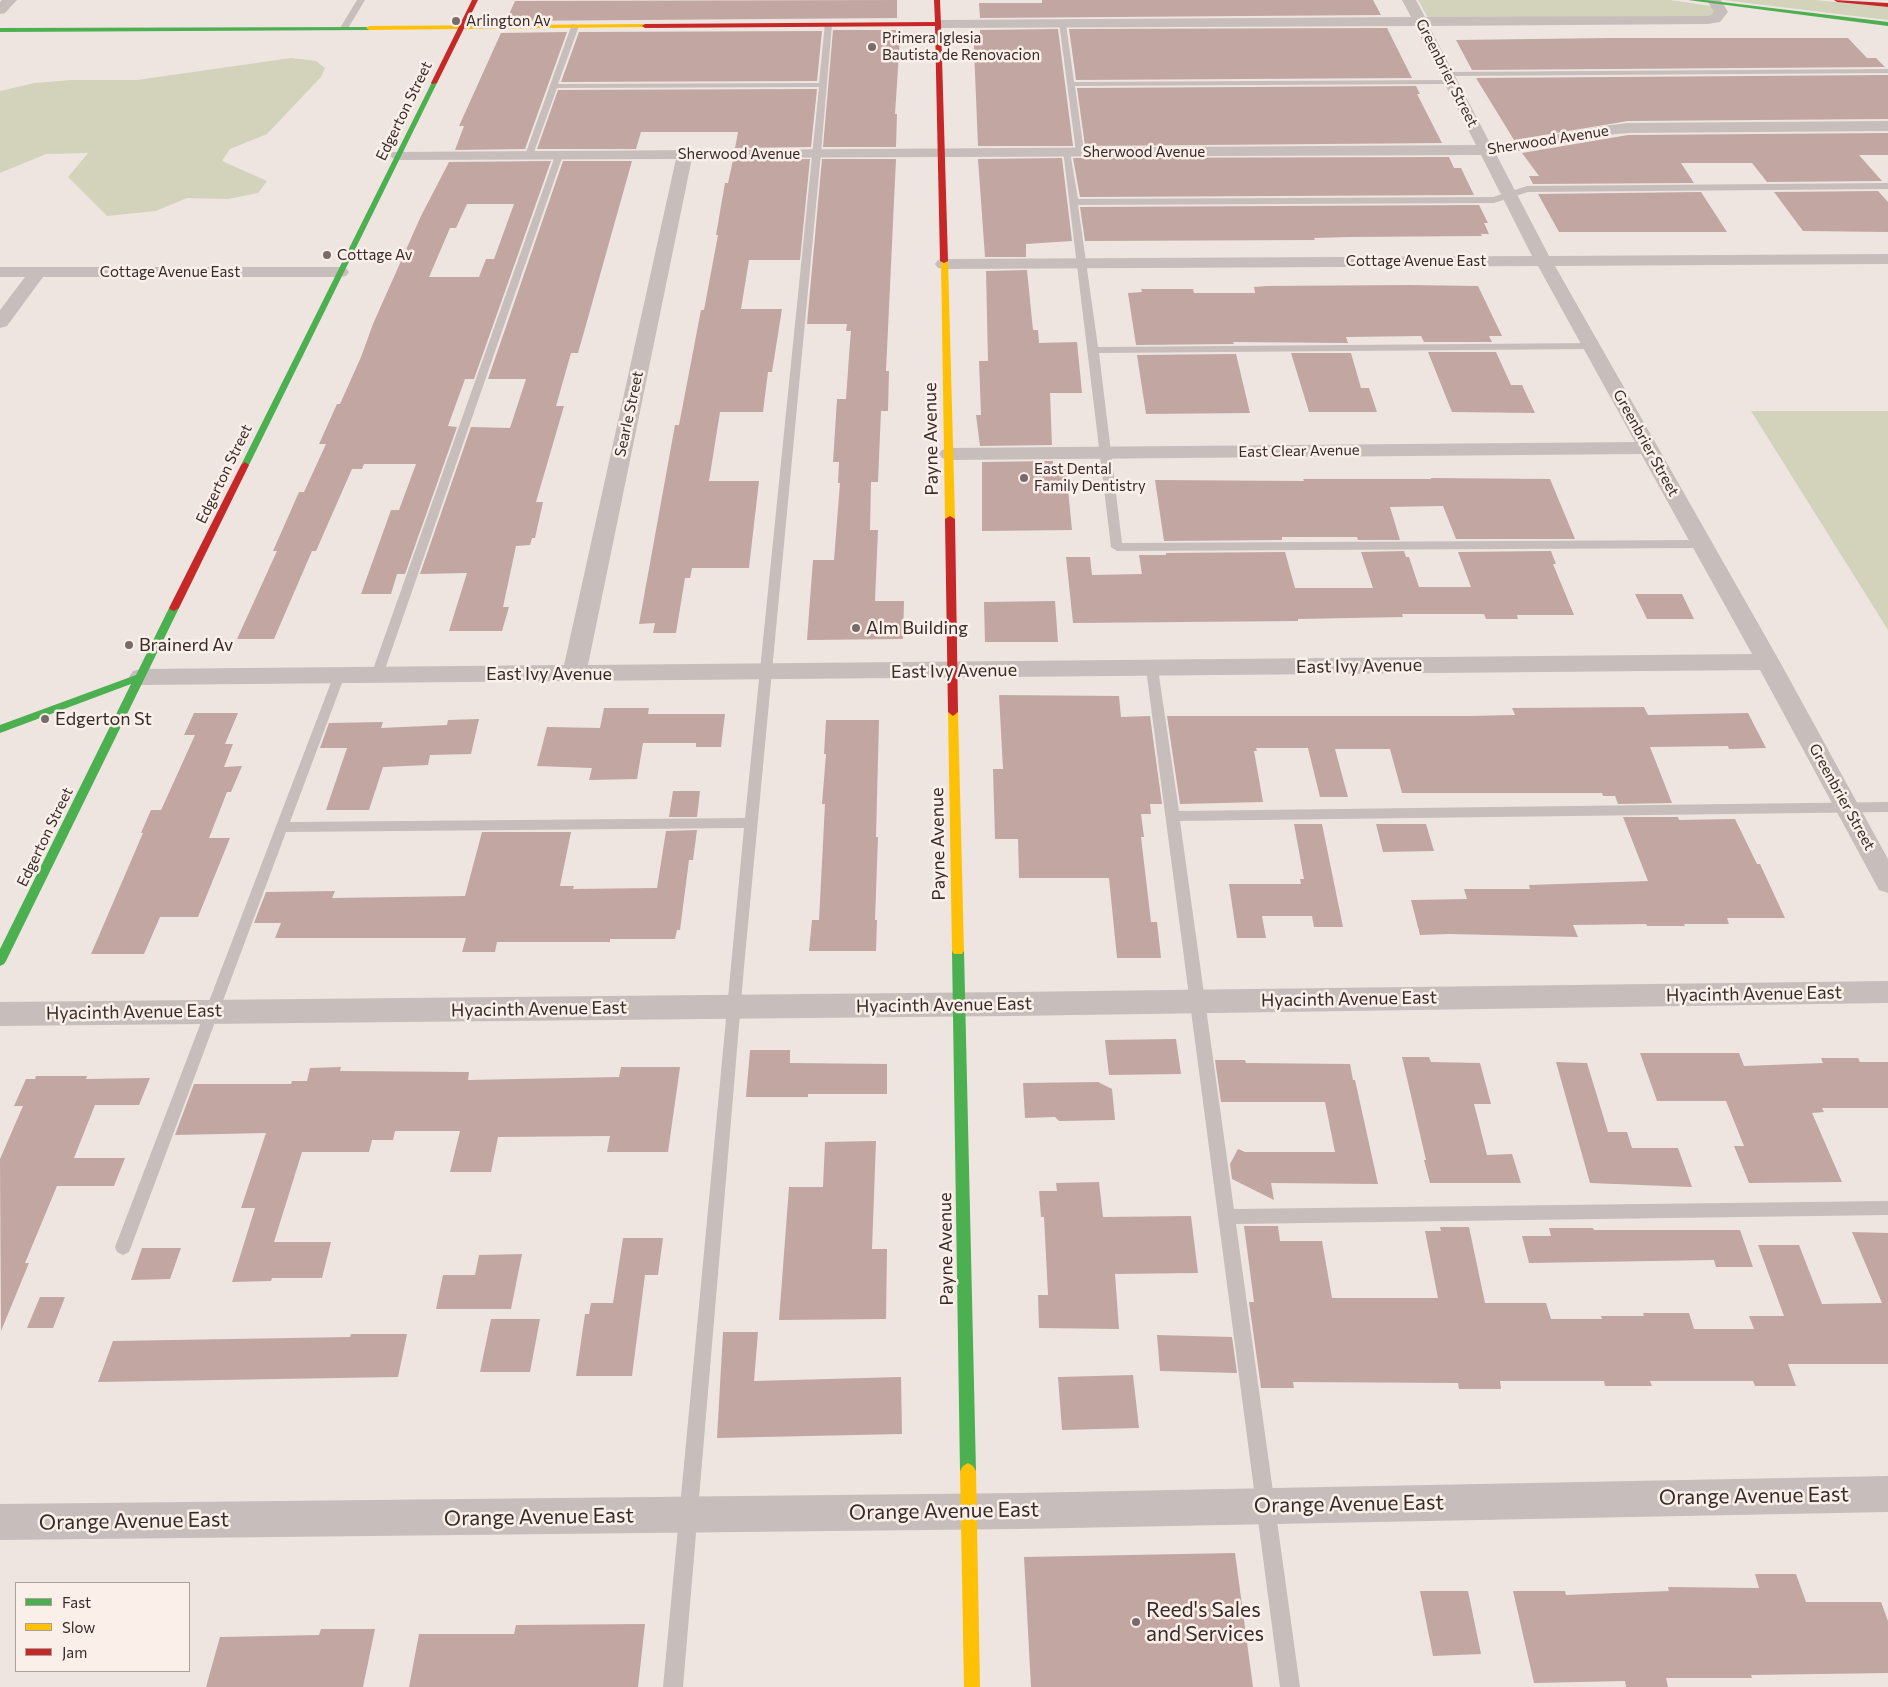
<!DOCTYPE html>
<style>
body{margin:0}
#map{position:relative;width:1888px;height:1687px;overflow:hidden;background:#eee5e1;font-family:Commissioner,sans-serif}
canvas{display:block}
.legend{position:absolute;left:15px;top:1582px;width:175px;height:90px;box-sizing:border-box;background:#faefe9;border:1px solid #aca09c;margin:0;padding:6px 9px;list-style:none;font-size:15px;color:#382a28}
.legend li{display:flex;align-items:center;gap:10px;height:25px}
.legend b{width:25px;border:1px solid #aca09c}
</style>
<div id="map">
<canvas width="1888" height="1687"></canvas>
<ul class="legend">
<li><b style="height:6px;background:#4caf50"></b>Fast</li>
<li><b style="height:6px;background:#ffc107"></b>Slow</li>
<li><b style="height:6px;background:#c62828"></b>Jam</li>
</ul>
</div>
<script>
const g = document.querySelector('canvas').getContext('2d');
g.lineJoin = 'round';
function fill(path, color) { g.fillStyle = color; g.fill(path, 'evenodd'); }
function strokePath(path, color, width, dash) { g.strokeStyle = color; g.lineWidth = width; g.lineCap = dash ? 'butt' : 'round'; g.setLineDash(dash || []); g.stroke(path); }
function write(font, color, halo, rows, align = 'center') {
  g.font = font + ' Commissioner,sans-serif'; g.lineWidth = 5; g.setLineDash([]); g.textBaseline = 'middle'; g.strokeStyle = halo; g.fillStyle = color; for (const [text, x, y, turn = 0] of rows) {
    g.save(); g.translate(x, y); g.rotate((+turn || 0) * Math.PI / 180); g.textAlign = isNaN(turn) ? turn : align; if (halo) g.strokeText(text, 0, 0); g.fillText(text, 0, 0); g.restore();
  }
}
fill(new Path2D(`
 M1418 0H1670L1711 6 1716 13 1706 17 1428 18Z
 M1723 0H1815L1888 7V20Z
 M291 58 316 61 325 68 321 77 267 134 230 149 222 161 267 181 258 193 228 199 187 198 156 211 107 216 68 177 88 153 46 154 0 173V91L35 83 71 80H137Z
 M1751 411H1888V630Z`), '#d3d2bb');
fill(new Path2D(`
 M897 0V18L506 21 515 1Z
 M1042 0H1373L1381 15 980 18 979 3H1042Z
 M1387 28 1412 78 1076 80 1069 29Z
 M1058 29 1073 146H978L974 49V38H977V34H980V30Z
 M833 30H896V39L900 38 895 114H897L896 147H823Z
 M822 31 817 81 561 82 579 32Z
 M567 32 525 149 455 150 464 126H459L501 33Z
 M1610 38H1848L1867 58H1876L1885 67 1472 70 1456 40Z
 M1888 75V119L1628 121 1514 140 1476 78Z
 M1416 86 1420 94H1417L1442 143 1085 146 1077 88Z
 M817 89 811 147 735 148 738 132H641L636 149H537L558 90Z
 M1888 133V155H1859L1882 181 1767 182 1752 163H1681L1694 183 1533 184 1529 176H1539L1522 153 1628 135Z
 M1449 157 1454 168H1461L1474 195 1080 197 1073 158Z
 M1062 158 1072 241 1026 244V257H985L978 159Z
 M810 159 800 260H749L741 309H782L772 372H768L763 412H720L709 481H759L749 568H692L690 578H685L676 633H653L655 623 639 624 675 425H679L701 310H704L718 235H716L725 183H728L733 160Z
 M822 159H896L886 371H889L888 411H881L878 482H871L870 530H878L875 601H904L903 639 807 640 813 560H834L840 483H838L839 462H833L837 399H846L850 342 851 331H846L847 324H807Z
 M551 161 474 379H465L448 426 457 427 405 574H397L391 594H361L391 510H399L416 464H364L362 469H352L316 551H312L274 639H237L277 551H273L299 492H304L326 444H319L337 404H340L361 357 373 324 421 216 449 162ZM467 204H514L494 259H486L479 277H429L450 228H456Z
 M563 161H632L584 332 578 353H571L556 406H564L536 502H543L535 538H532L530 545 516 546 503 607H509L502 631H449L467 573 420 574 471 427 510 428 526 379H488Z
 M1878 191 1888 202V232L1803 231 1774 192Z
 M1701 192 1727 232H1559L1538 194Z
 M1479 205 1488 223H1484L1489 234H1481L1482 236 1350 237 1314 238 1315 240 1085 241 1080 207Z
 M1027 270 1033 330H1038L1039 343 1077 342 1082 393H1050L1052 445 980 446 976 415H981L979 361H988L986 271Z
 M1408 285 1478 286 1502 336H1489L1492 342H1424L1421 336 1346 337 1348 343 1233 342 1234 344 1136 345 1128 293 1142 292 1141 289H1193L1194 293H1255L1254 287 1266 286Z
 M1428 352H1496L1511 385H1522L1535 413 1452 412Z
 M1291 353H1351L1361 388H1369L1377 412H1309Z
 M1236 354 1250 413 1146 414 1137 355Z
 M1053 461V469H1066L1072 530 982 531V462Z
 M1431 478 1550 479 1575 539H1456L1443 506 1390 507 1400 540H1358L1357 537H1282V540L1164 541 1155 480 1304 481 1303 479H1431Z
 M1404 551 1406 557H1409L1419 587H1471L1458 552 1551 551 1556 564H1553L1574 615H1517L1518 619H1486L1484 614H1402L1403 617 1298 619V621L1073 623 1066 557H1090L1092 575 1142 574 1139 555H1166V553L1285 552 1295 588H1373L1361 552Z
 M1635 594H1682L1694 619H1647Z
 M1055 601 1058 642H985L984 602Z
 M999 695 1119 696 1121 717 1150 716 1162 804H1150L1151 814H1141L1144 837H1141L1151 922H1157L1161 958H1117L1109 878H1019L1018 839H995L993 769H1003Z
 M1644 707 1648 715 1748 713 1766 748 1729 749 1728 746 1650 747 1672 803 1618 804 1615 796H1603L1602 793H1402L1390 749H1335L1348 797H1320L1308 748H1256L1257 751H1254L1263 802 1180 804 1167 716H1468L1515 715 1512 708Z
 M604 708H649L648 714H725L721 747H696V743H643L637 779 589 780 592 768 537 766 547 727 600 728Z
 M194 713H238L225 744H233L224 767 242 766 231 792H227L209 838H230L198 917H160L144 954H91L143 833H141L151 810H161L162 808 195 735H184Z
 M479 719 471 754 430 755 428 765 383 767 369 810H326L347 748H320L329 723 383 722 381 728 447 725 448 720Z
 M826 720H879L876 837H878L875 920H877L876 951H809L812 920H819L825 804H822L826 754H824Z
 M673 791H700L697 817H669Z
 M1623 817H1678L1679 820 1735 819 1757 864H1760L1785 918H1727L1729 924H1684L1685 926H1647L1646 924 1573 925 1578 937 1449 934 1420 935 1411 900 1467 899 1464 889H1530L1529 885 1648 881Z
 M1294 824H1322L1343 927H1314L1312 916H1262L1266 938H1237L1229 884H1301L1300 879H1304Z
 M1376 824H1426L1434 851 1383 852Z
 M697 830 693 860H689L680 930H677L675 939H610V942H497L495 952H462L466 938H275L281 923H254L266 892 335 891 332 898 465 896 482 832H571L560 886H574L573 889 657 888 666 831Z
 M1176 1039 1181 1074 1109 1075 1105 1040Z
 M750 1050H790V1063L887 1064V1094H808V1097H746Z
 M1640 1053H1739L1744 1066 1823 1063 1821 1058H1858L1860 1062H1888V1108H1822L1824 1112 1812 1113 1842 1182 1749 1183 1734 1146H1744L1726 1101H1657Z
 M1402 1057H1429L1431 1062 1480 1063 1491 1104H1474L1487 1155 1512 1154 1521 1183H1430L1424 1160H1426Z
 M1215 1060H1245L1246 1063 1350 1064 1353 1080H1355L1378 1184 1271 1183 1274 1200 1232 1179 1230 1164 1238 1149 1245 1152H1335L1325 1102H1221Z
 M1556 1062 1587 1063 1608 1132H1627L1632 1148H1678L1692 1187 1590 1183Z
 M341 1067 340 1071 469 1072 468 1080 619 1077 621 1067H680L668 1152H607L610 1136 498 1137 491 1172H450L460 1131H395L393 1140H372L369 1152H302L274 1242H331L322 1278H272L271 1281 232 1282 255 1208H241L266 1133 175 1135 194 1084H291L292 1081H307L310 1068Z
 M36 1076H87L86 1079 150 1078 139 1105H95L74 1158H125L114 1186H57L25 1263H29L1 1331 0 1159 23 1106H14L26 1079H35Z
 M1098 1082 1112 1089 1115 1120 1059 1121 1055 1117 1025 1118 1023 1083Z
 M876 1141 872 1249H887L886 1319 779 1320 789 1187H823L825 1142Z
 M1099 1182 1103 1217 1191 1216 1198 1273 1115 1274 1119 1329 1039 1328 1038 1295H1048L1044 1217H1041L1039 1191H1057L1056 1183Z
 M1244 1226H1278L1280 1241H1322L1332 1298H1438L1425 1231H1441L1440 1227H1469L1485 1303H1546L1551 1319H1602L1601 1316H1644L1643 1313H1689L1694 1329H1754L1749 1316H1784L1758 1245H1799L1822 1304 1882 1303 1852 1232 1888 1233V1364H1788L1796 1386H1755L1753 1381H1650L1652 1386H1605L1604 1381H1500L1501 1389H1459L1458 1383 1293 1382 1294 1388H1261L1249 1302H1254Z
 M1549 1228H1593L1594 1230H1740L1753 1267H1716L1714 1260 1529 1263 1522 1236H1551Z
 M623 1238H663L658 1275H645L632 1376H576L585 1314H589L591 1303H613Z
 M142 1248H181L170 1279 131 1280Z
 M522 1254 511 1309H436L443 1275H475L479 1255Z
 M40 1297H65L53 1328H27Z
 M491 1319H540L530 1372H480Z
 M723 1332H758L754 1381 901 1377 902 1434 717 1438Z
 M351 1334H407L398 1377 98 1382 113 1341 350 1337Z
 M1157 1335 1232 1337 1237 1373 1160 1371Z
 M1133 1375 1139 1428 1062 1430 1058 1377Z
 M1235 1553 1253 1687H1031L1024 1557Z
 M1755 1574H1796L1806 1602H1881L1888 1621V1673L1751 1675 1752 1678H1666L1668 1687H1626L1625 1681 1534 1683 1513 1591H1565L1566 1595 1669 1591 1668 1587 1759 1588Z
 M1420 1591H1468L1481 1654 1433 1656Z
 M645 1624 638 1687H409L419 1634H514L516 1625Z
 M321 1629H375L363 1687H206L220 1637 319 1635Z`), '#c2a6a2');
fill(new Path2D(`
 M357 0H365L347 30H341L340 28Z
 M1059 22 1066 24 1074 82 1452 80 1456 82 1452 84 1075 86 1084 152 1080 155 1076 152Z
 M825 23 832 25 821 153 744 967 683 1687H663L744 828 286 832 131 1247 129 1252 123 1255 117 1252 115 1247 335 672H343L345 675 290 822 745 818 819 87 557 88 533 155 529 158 525 155 572 24 579 26 558 84 819 83Z
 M1888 69V73L1448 76 1444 74 1448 72Z
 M1063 150 1070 152 1078 199 1493 197 1527 186 1888 183V189L1528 192 1494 203 1078 205 1098 347 1593 343 1598 346 1593 349 1099 353 1122 543 1702 540 1708 544 1702 548 1117 551 1111 547Z
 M556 153 563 155 383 675 381 678H373L371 675Z
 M1152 665 1158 669 1179 811 1888 802V812L1180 821 1234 1209 1888 1201V1215L1236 1224 1300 1687H1280L1146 669Z`), '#c7bebb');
fill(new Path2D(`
 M2 0H17L5 13 0 14V2Z
 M1402 0H1416L1425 17 1707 16 1711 15 1714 12 1707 0H1721L1728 12 1720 22 1707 24 1429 26 1491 145C1538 141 1582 127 1628 123L1888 121V131L1628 133C1584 136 1541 150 1496 154L1549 256 1888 254V264L1555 266 1780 662 1888 859V893L1879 890 1760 670 141 685 133 683 129 677 133 671 141 669 564 665 676 159 398 160 392 158 390 155 392 152 1476 145 1415 26 938 28 931 24 938 20 1411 17ZM1481 155 1532 256 944 259 938 260 935 264 938 268 944 269 1538 266 1635 442 949 448 942 450 939 454 942 458 949 460 1641 454 1752 654 588 665 692 158Z
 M0 267H340L346 268 349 272 346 276 340 277H43L7 326 0 328V310L25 277H0Z
 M1888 981V1003L1011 1016 0 1026V1002L1011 992Z
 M1888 1476V1512L1019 1529 0 1540V1504L1019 1493Z`), '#c7bebb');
fill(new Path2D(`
 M1688 0H1705L1888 22V26Z
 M371 27 372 28 369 30 0 32V28Z
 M432 82 437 83 249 465 245 468 242 467 241 465Z
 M174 605 179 608 6 961 4 964 0 966V949L131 684 0 733V725L136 675 169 608Z
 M958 946 962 948 964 951 976 1471 973 1476 968 1479 963 1476 960 1471 952 951 954 948Z`), '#4caf50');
fill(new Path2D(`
 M645 24 648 26 647 27 369 30 366 28 369 26Z
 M941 259 948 261 955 519 950 522 945 519Z
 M953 708 958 712 964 951 962 954H954L952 951 948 712Z
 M968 1463 973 1466 976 1471 980 1687H964L960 1471 963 1466Z`), '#ffc107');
fill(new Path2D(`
 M472 0H478L437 83 432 84 431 83Z
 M934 0H940L941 24 948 261 944 263 940 261 935 26 645 28 642 26 645 24 935 22Z
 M1834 0 1888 3V7L1837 2Z
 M245 462 249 465 179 608 174 611 171 610 169 608 241 465Z
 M950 516 955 519 958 712 953 716 948 712 945 519Z`), '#c62828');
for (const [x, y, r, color] of [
 [456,21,5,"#786b69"],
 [872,47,5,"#786b69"],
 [327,255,5,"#786b69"],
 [1024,478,5,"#786b69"],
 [856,628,5,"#786b69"],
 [129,645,5,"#786b69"],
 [45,719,5,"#786b69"],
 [1136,1622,5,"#786b69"]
]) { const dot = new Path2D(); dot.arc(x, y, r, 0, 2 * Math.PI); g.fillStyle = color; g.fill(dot); strokePath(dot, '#faefe9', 2); }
write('15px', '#382a28', '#faefe9', [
 ["Arlington Av",466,21],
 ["Primera Iglesia",882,38],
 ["Bautista de Renovacion",882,55],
 ["Cottage Av",337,255],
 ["East Dental",1034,469],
 ["Family Dentistry",1034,486]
], 'left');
write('15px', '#382a28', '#faefe9', [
 ["Greenbrier Street",1447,73,63],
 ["Edgerton Street",404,111,-64],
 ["Sherwood Avenue",1548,140,-9],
 ["Sherwood Avenue",1144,152],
 ["Sherwood Avenue",739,154],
 ["Cottage Avenue East",1416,261],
 ["Cottage Avenue East",170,272],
 ["Searle Street",629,414,-78],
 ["Greenbrier Street",1646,443,61],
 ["East Clear Avenue",1299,451,-1],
 ["Edgerton Street",224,474,-64],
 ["Greenbrier Street",1842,797,61],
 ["Edgerton Street",45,837,-64]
]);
write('18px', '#382a28', '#faefe9', [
 ["Payne Avenue",931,439,-91],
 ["East Ivy Avenue",1359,666,-1],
 ["East Ivy Avenue",954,671,-1],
 ["East Ivy Avenue",549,674],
 ["Payne Avenue",938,844,-91],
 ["Hyacinth Avenue East",1754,994,-1],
 ["Hyacinth Avenue East",1349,999,-1],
 ["Hyacinth Avenue East",944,1005,-1],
 ["Hyacinth Avenue East",539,1009,-1],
 ["Hyacinth Avenue East",134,1012,-1],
 ["Payne Avenue",946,1249,-91]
]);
write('18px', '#382a28', '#faefe9', [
 ["Alm Building",866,628],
 ["Brainerd Av",139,645],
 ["Edgerton St",55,719]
], 'left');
write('21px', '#382a28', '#faefe9', [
 ["Orange Avenue East",1754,1496,-1],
 ["Orange Avenue East",1349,1504,-1],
 ["Orange Avenue East",944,1511,-1],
 ["Orange Avenue East",539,1517,-1],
 ["Orange Avenue East",134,1521,-1]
]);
write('21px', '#382a28', '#faefe9', [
 ["Reed's Sales",1146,1610],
 ["and Services",1146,1634]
], 'left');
</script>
